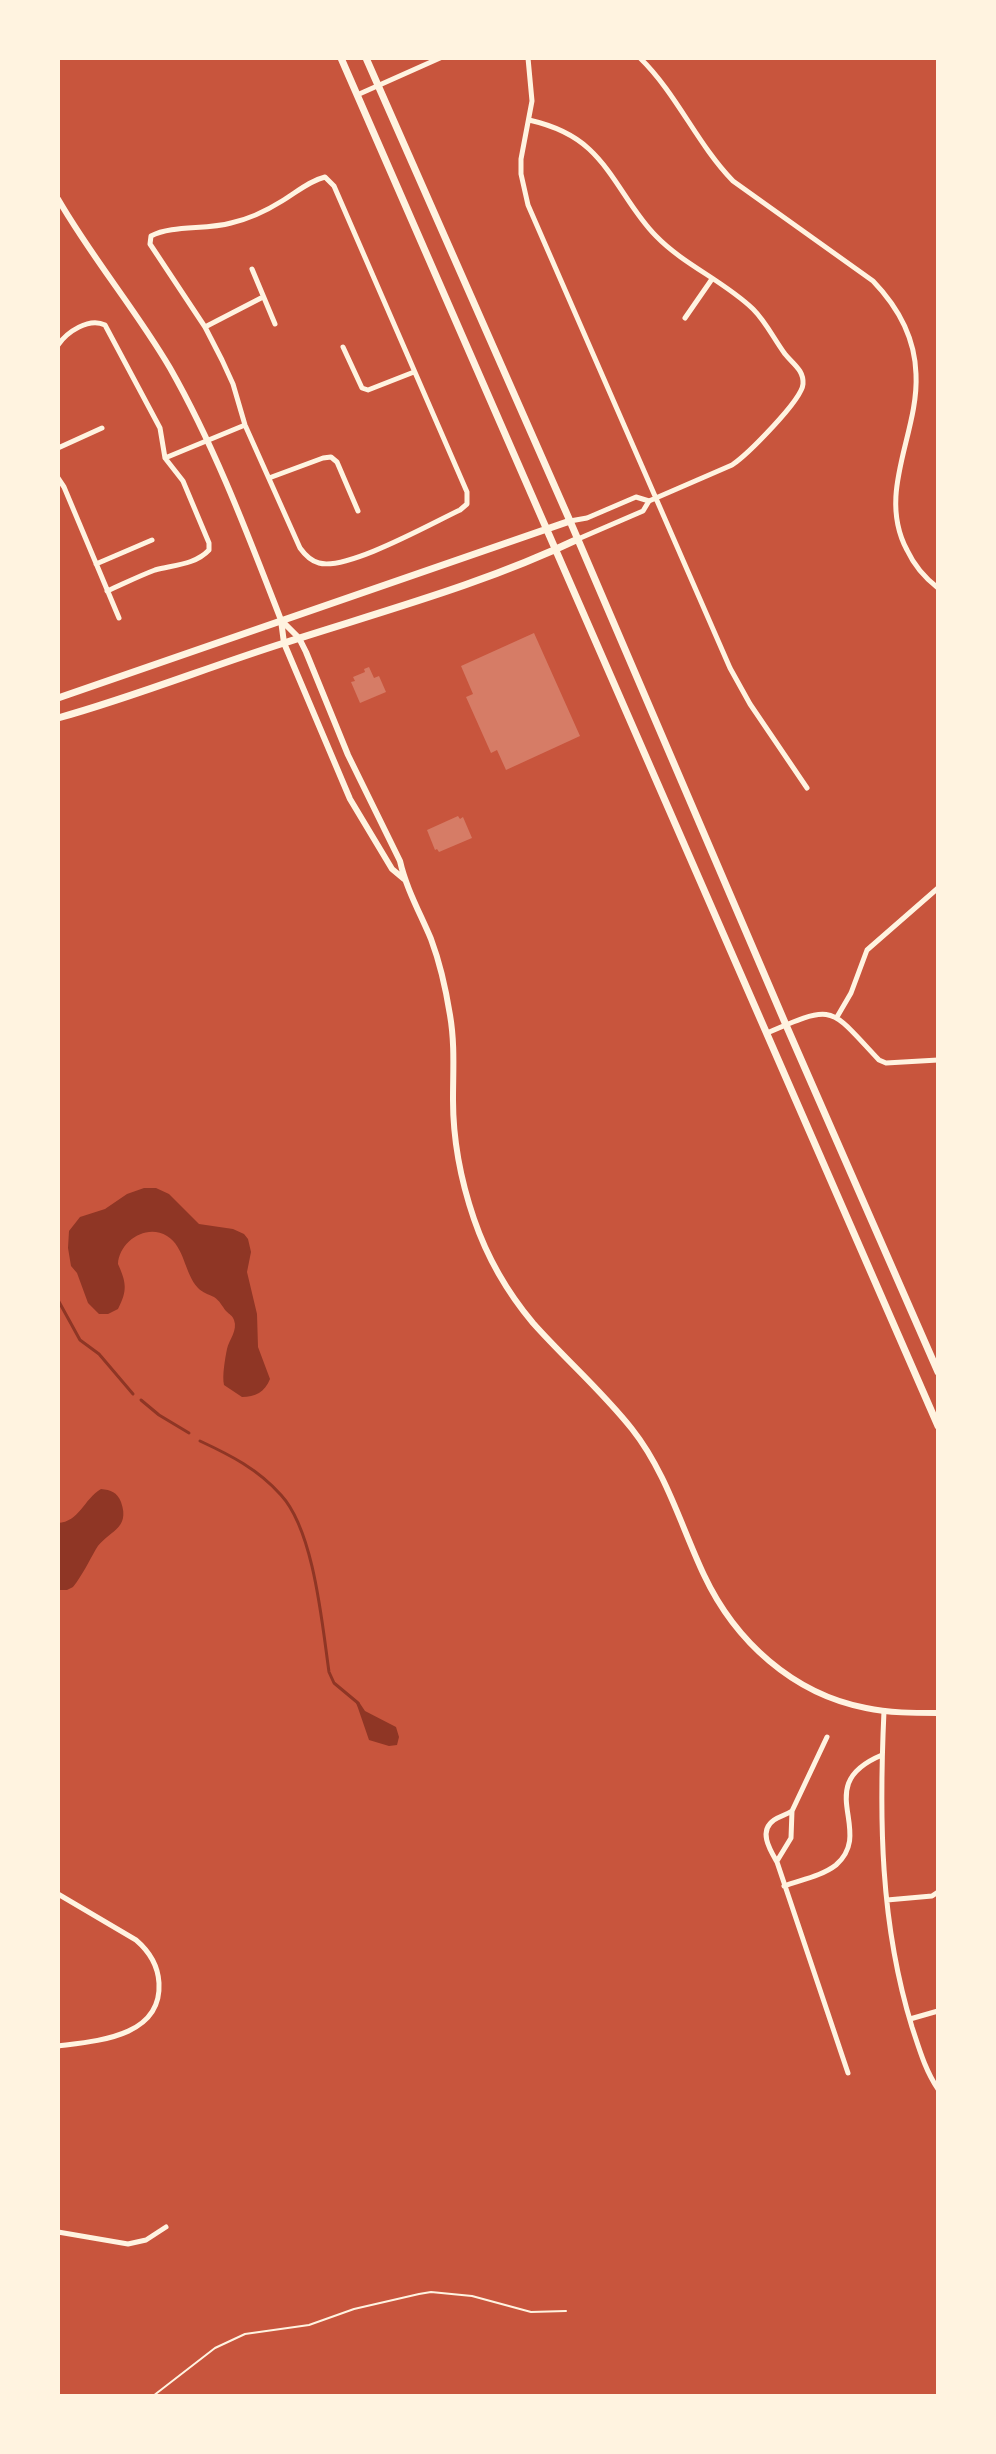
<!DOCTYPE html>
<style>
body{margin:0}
#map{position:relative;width:996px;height:2454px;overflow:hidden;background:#c8553d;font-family:Mulish,sans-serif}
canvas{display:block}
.frame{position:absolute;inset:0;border:60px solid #fff3e0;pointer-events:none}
</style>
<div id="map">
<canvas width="996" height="2454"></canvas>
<div class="frame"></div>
</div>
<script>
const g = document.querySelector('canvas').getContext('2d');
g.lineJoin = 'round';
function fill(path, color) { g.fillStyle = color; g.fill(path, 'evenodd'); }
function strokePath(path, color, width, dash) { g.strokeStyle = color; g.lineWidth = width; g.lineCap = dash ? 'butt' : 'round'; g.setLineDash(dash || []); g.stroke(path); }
fill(new Path2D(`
 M144 1188H156L169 1194 199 1224 233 1229 244 1234 248 1239 251 1252 247 1272 257 1314 258 1347 270 1379C265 1392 255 1397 242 1397L224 1385C222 1376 225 1359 227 1349 229 1340 238 1330 234 1320 232 1315 230 1315 226 1311 222 1306 220 1301 214 1297 208 1294 203 1293 198 1288 184 1273 185 1247 167 1236 146 1223 119 1242 118 1264 126 1282 128 1290 118 1309L108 1314H99L88 1303 77 1273 71 1266 68 1248 69 1231 80 1217 105 1209 127 1194Z
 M101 1489C111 1490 117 1492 121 1502 131 1530 107 1531 96 1549 89 1561 82 1576 73 1587L67 1590H58V1523C79 1522 84 1499 101 1489Z
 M359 1702 365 1711 396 1727 399 1737 397 1745 389 1746 369 1740 358 1708 356 1703Z`), '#8f3625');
strokePath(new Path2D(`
 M58 1300 80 1340 99 1354 133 1394
 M141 1400 159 1415 189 1433
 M200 1441C230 1455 258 1469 281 1495 314 1531 322 1623 329 1672L334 1683 358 1703`), '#8f3625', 3);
fill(new Path2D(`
 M534 633 580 736 506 770 497 750 491 753 466 697 473 694 461 666Z
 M369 667 374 678 379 676 386 692 360 703 351 682 355 681 353 677 365 672 364 669Z
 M458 816 460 819 463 817 472 838 439 852 437 849 435 850 427 830Z`), '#d67c66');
strokePath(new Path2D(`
 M153 2396 215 2348 245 2334 309 2325 354 2309 419 2294 431 2292 472 2296 531 2312 566 2311`), '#fff3e0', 2);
strokePath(new Path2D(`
 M528 58 532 101 521 159V174L528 205 730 668 750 704 807 788
 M640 58C677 94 697 144 733 181L873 281C898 307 915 338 916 374 919 434 876 492 907 550 914 565 925 578 938 588
 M357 95 440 58
 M529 120C551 125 572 133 589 149 616 174 630 210 656 236 684 265 724 281 753 309 766 322 774 339 785 354 793 364 804 370 803 384 802 400 747 455 732 465L649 501 643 511 578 539
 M325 177 334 186 467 492V504L460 510C432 523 347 571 319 563 311 561 305 555 300 548L245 425 233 384 222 360 205 327 150 244 151 236C172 225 206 230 231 223 249 219 266 211 282 201 297 192 309 181 325 177Z
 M252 269 275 324
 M685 318 712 279
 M205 327 263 297
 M58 345C67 332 89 317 105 325L160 428 165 458 183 481 209 543V550C195 565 173 565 155 570 139 576 123 584 107 591
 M343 347 362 388 368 390 414 372
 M58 448 102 428
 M165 458 245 425
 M58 478 64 487 119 618
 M269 478 323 458 331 457 337 462 358 511
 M570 521 587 518 636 497 649 501
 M96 564 152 540
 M837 1017 851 993 867 950 938 888
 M767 1033C836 1003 829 1007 879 1060L886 1063 938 1060
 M884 1711C879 1819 880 1923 912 2027 919 2048 925 2070 938 2089
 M792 1811C786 1815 780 1816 774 1820 758 1831 770 1850 777 1862L848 2073
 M777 1861 791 1838 792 1811 827 1737
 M784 1886C800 1880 822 1876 836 1865 876 1830 810 1785 882 1755
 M58 1894 136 1940C150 1952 158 1965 159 1983 162 2037 97 2041 58 2046
 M887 1900 932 1896 938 1892
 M910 2019 938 2011
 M58 2232 128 2244 146 2240 166 2227`), '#fff3e0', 5);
strokePath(new Path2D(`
 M58 199C92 258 136 310 170 368 215 447 248 535 281 620L284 643 350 799 392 869 404 879
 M281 620 299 638 306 652 348 755 400 861C406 888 420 913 431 939 440 963 446 990 450 1015 455 1044 453 1071 453 1100 453 1140 461 1181 474 1219 487 1257 507 1292 533 1323 565 1359 602 1391 632 1429 666 1472 681 1526 704 1575 735 1641 793 1694 866 1708 889 1713 914 1713 938 1713`), '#fff3e0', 6);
strokePath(new Path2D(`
 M341 58 938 1426
 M366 58 570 521 786 1025 938 1372
 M58 698 570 521
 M58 718C134 697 208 667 284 643 383 611 484 584 578 539`), '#fff3e0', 7);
</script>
